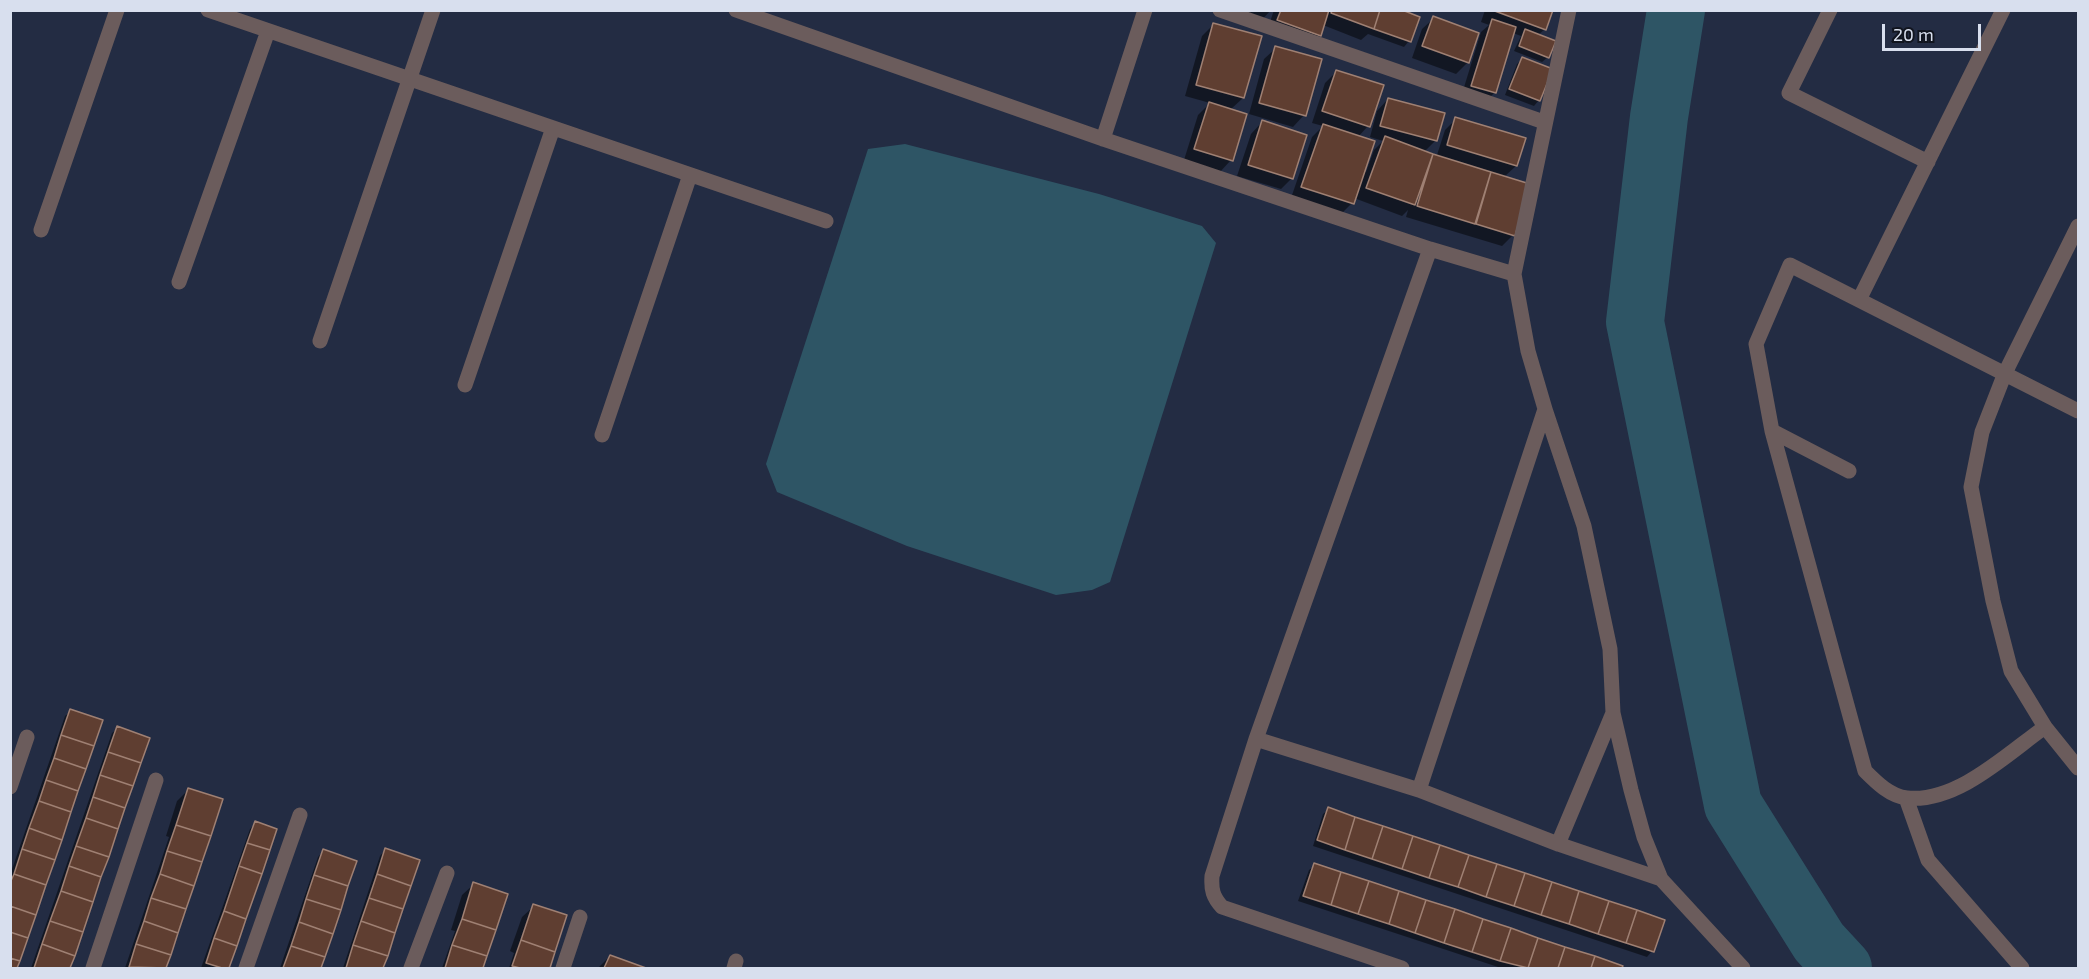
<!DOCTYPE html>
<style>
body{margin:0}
#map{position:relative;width:2089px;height:979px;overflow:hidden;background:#232c43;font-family:"Exo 2",sans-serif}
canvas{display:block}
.frame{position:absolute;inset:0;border:12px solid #d8dfee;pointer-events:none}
.scale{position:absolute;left:1882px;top:24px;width:99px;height:27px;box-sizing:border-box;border:3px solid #d8dfee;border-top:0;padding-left:8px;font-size:18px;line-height:21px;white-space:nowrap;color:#d8dfee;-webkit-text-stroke:4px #11151f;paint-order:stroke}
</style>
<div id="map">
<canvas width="2089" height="979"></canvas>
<div class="frame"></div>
<div class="scale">20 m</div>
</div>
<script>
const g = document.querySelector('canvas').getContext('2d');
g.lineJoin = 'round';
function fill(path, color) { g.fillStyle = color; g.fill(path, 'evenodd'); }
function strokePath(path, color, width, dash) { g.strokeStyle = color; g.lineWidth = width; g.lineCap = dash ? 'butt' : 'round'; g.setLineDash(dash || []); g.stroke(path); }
fill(new Path2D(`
 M905 144 1099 194 1202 226 1216 243 1110 582 1092 590 1056 595 907 546 777 492 766 464 868 149Z`), '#2e5565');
fill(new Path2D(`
 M1240 10H1271L1259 23Z
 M1274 10H1398L1418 18 1409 41 1404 47 1368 34 1361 40 1323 25 1320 35 1308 46 1267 31Z
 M1485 10H1551L1545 29 1538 35 1548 57 1542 62 1514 51 1521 36 1513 33 1494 93 1483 104 1461 97 1481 32 1489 25 1481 22Z
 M1434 18 1468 62 1456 74 1412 58 1422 29Z
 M1214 24 1243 98 1230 110 1231 160 1220 172 1184 160 1198 115 1210 103 1185 96 1202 36Z
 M1276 48 1304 115 1293 127 1249 114 1264 59Z
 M1522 59 1539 100 1534 106 1505 95 1517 64Z
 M1336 72 1368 126 1358 137 1363 171 1366 172 1374 150 1383 141 1370 137 1377 111 1388 99 1436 140 1425 151 1437 155 1445 130 1456 119 1516 166 1504 177 1513 235 1502 246 1406 217 1408 210 1402 216 1354 198 1352 203 1341 214 1291 198 1312 137 1323 126 1312 123 1325 83Z
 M1262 122 1292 178 1281 189 1237 176 1251 134Z
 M71 711 101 721 16 968H10V875L65 716Z
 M118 728 148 738 69 968H31L112 733Z
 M188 790 221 800 165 968H125L169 837 166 836 177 801Z
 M1329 809 1652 951 1647 957 1313 846 1323 814Z
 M255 823 275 830 228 968H201L250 829Z
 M385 850 418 861 382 968H343L380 856Z
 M323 851 355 862 320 968H280L318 857Z
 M1315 865 1627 968H1501L1298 901 1309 870Z
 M474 884 506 895 482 968H442L455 931 451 930 462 895Z
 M534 906 565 916 548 968H509L514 953 510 951 522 917Z
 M610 956 642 968H598Z`), '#0007');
strokePath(new Path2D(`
 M1676 10 1659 117 1635 322 1733 805 1819 942 1843 968`), '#2e5565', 58);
const building = new Path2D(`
 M1281 10H1329L1321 36 1277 20Z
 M1332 10H1380L1374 29 1331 13Z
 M1380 10H1402L1420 17 1411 42 1374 29Z
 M1492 10H1553L1546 30Z
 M1433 16 1479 33 1469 63 1422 46Z
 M1492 19 1516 27 1496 93 1471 86Z
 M1213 23 1262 36 1244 98 1196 85Z
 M1525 29 1556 41 1549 58 1519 46Z
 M1275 46 1322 59 1306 116 1259 103Z
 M1522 57 1553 69 1540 101 1509 89Z
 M1336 70 1384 85 1370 127 1322 111Z
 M1388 98 1445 113 1437 141 1380 126Z
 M1209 102 1247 114 1233 161 1194 149Z
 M1455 117 1526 138 1517 166 1447 145Z
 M1262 120 1307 135 1293 179 1248 165Z
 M1323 124 1375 141 1354 204 1301 187Z
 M1385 136 1433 154 1415 205 1366 188Z
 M1433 154 1491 172 1475 224 1417 206Z
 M1491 172 1530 184 1515 236 1476 224Z
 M70 709 103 720 94 746 61 735Z
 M117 726 150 738 141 763 108 752Z
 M61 735 94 746 86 769 54 758Z
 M108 752 141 763 133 786 100 775Z
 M54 758 86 769 78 791 46 780Z
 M100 775 133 786 125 808 93 797Z
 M46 780 78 791 71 812 39 801Z
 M188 788 223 799 211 836 176 825Z
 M93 797 125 808 118 829 86 818Z
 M39 801 71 812 62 840 29 828Z
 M1328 807 1355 817 1345 850 1317 840Z
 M1355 817 1383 826 1372 859 1345 850Z
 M86 818 118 829 109 857 76 846Z
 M255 821 277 829 270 850 247 843Z
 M176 825 211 836 202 862 167 851Z
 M1383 826 1413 836 1402 869 1372 859Z
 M29 828 62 840 55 860 22 849Z
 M1413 836 1440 845 1429 878 1402 869Z
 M247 843 270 850 262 874 239 866Z
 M1440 845 1469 855 1458 887 1429 878Z
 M76 846 109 857 101 877 69 866Z
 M385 848 420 860 411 886 377 874Z
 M22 849 55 860 46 885 14 874Z
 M323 849 357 861 348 886 314 875Z
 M167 851 202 862 194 886 160 874Z
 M1469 855 1497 864 1486 897 1458 887Z
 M1314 863 1341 872 1331 905 1303 896Z
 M1497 864 1525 873 1514 906 1486 897Z
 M69 866 101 877 93 902 61 891Z
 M239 866 262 874 246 919 224 911Z
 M1341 872 1369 881 1358 914 1331 905Z
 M1525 873 1552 882 1541 915 1514 906Z
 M14 874 46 885 36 915 10 906V883Z
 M160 874 194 886 186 909 151 898Z
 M377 874 411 886 403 909 369 898Z
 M314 875 348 886 341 910 306 899Z
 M1369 881 1399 891 1389 924 1358 914Z
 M473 882 508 894 496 930 462 919Z
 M1552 882 1579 891 1569 924 1541 915Z
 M61 891 93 902 83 932 50 921Z
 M1399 891 1426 900 1415 933 1389 924Z
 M1579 891 1609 901 1598 934 1569 924Z
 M151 898 186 909 178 933 144 921Z
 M369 898 403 909 395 933 361 921Z
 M306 899 341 910 333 934 299 922Z
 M1426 900 1455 909 1444 943 1415 933Z
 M1609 901 1637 910 1626 943 1598 934Z
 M533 904 567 915 555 952 521 940Z
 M10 906 36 915 28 938 10 932Z
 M1455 909 1483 919 1472 952 1444 943Z
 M1637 910 1665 920 1654 952 1626 943Z
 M224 911 246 919 237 946 214 938Z
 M462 919 496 930 487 956 452 945Z
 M1483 919 1511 928 1500 961 1472 952Z
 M50 921 83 932 75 956 42 944Z
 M144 921 178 933 171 955 136 944Z
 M361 921 395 933 388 956 353 945Z
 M299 922 333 934 325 957 291 946Z
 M1511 928 1538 938 1528 968 1500 961Z
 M10 932 28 938 20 961 10 958Z
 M214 938 237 946 229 968H222L206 963Z
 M1538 938 1565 947 1558 968H1528Z
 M521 940 555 952 550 968H520L512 966Z
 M42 944 75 956 70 968H34Z
 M136 944 171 955 166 968 129 967Z
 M353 945 388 956 383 968H346Z
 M452 945 487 956 483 968H445Z
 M291 946 325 957 321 968H283Z
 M1565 947 1595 956 1591 968H1558Z
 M610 955 646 968H604Z
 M1595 956 1623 966 1622 968H1591Z
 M10 958 20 961 17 968H10Z`);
fill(building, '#5f3e31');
strokePath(building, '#9f8073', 1.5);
strokePath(new Path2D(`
 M208 10 826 221
 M736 10 1103 139 1430 249 1256 739 1212 876C1211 890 1213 897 1222 907L1402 968
 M1220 10 1544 122
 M1569 10 1514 274 1528 351 1545 409 1584 526 1610 649 1613 713 1631 790 1644 837 1661 879 1743 968
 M1830 10 1789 93 1928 162
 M1103 139 1145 10
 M2078 226 2005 373 1982 432 1971 487 1993 601 2011 671 2045 727 2078 768
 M41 230 117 10
 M1430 249 1514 274
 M179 282 268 31
 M1859 300 2003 10
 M320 341 433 10
 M465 385 553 128
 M1772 431 1865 771C1877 783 1890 796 1907 798 1957 803 2007 754 2045 727
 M602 435 690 175
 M1849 471 1772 431 1756 344 1790 265 2078 411
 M1256 739 1419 790 1558 844 1661 879
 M10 787 27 737
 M1419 790 1545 409
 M1906 798 1928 860 2022 968
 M1558 844 1613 713
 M93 968 156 780
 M246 968 300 815
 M411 968 447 873
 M563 968 580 917
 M734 968 736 961`), '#6b5c5c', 15);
</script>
